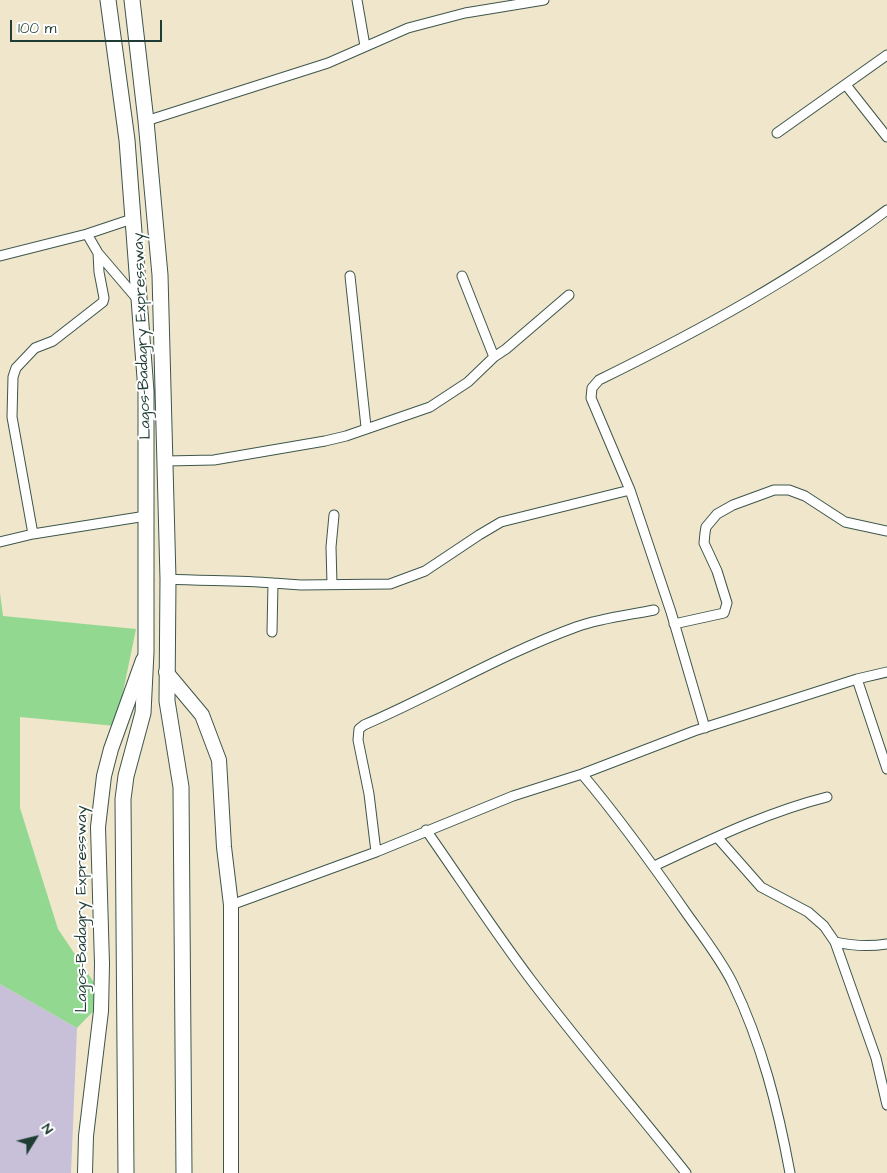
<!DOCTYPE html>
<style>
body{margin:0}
#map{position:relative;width:887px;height:1173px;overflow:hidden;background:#efe6cb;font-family:"Architects Daughter",sans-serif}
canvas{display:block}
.north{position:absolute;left:10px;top:1113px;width:50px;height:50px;-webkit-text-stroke:4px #fff;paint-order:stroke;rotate:54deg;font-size:14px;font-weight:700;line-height:20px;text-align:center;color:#1f3d34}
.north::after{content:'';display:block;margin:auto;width:18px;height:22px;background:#1f3d34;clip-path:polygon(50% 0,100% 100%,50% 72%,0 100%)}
.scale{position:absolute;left:10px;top:20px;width:152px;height:22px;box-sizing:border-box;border:2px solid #1f3d34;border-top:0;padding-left:6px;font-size:15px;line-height:18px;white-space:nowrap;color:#1f3d34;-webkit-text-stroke:4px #fff;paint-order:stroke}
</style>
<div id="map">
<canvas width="887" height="1173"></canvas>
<div class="north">N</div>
<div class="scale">100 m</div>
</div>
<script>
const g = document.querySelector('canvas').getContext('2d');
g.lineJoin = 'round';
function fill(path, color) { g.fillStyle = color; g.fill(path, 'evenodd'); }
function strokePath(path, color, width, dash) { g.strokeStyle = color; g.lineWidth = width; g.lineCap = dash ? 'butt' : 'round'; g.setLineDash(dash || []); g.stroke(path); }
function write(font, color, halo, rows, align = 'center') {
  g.font = font + ' "Architects Daughter",sans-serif'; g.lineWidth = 4; g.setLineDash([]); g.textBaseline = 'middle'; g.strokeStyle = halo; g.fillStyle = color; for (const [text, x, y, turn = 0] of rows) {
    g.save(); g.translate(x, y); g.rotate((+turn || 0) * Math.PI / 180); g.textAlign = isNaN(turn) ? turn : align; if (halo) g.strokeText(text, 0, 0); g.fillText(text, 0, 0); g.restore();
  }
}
fill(new Path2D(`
 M0 984 77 1028 71 1173H0Z`), '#c7c0d8');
fill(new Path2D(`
 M0 593 3 616 136 629 116 726 20 717V808L58 929 105 999 77 1028 0 984Z`), '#93d891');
const minor = new Path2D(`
 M357 0 365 46
 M846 85 887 137
 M146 121 328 63 408 28 465 13 544 0
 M777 133 887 55
 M87 234 98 253 139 301
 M0 256 87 234 132 219
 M350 276 366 427
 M462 276 494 357
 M166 461 214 460 325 441 346 436 430 407 468 382 494 357 506 349 569 295
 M33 534 12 417 13 377 16 368 35 348 53 341 103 302 104 298 99 272 98 253
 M0 542 33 534 146 516
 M168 579C203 581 238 580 273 583
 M332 584 331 547 334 515
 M674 624 724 613 727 603 717 571 704 543 705 533 706 527 717 514 733 505 774 490H789L805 496 845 522 887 531
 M272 632 273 583 301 585 390 584 425 571 479 535 501 522 630 490
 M857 679 887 769
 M705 728 671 612 630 490 591 398 592 388 599 380C699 331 798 277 887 210
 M582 774C620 819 653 865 687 914 702 935 722 961 733 984 762 1044 778 1108 790 1173
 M426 830C461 880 494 931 531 980 581 1046 635 1109 686 1173
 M717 837 761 887 808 912 824 926 835 942 876 1058 887 1105
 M376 852 369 794 358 740 359 729 364 725C436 694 502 654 576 627 601 618 629 615 654 610
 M654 866C710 840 767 812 827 797
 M231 905 376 852 513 796 582 774 694 731 857 679 887 672
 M835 942C853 946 868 947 887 944`);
const primary = new Path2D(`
 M166 672 202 715 219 760 224 847 231 905V1173
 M85 1173 86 1136 101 1011 102 964 98 827 104 776 111 749 143 660`);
const trunk = new Path2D(`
 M108 0 127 140 146 391V652L143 713 126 776 123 799 126 1173
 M132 0 146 121 160 275 168 579 167 701 181 787 184 1173`);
strokePath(minor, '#3e564b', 11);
strokePath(primary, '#3e564b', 16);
strokePath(trunk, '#3e564b', 17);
strokePath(minor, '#fff', 9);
strokePath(primary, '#fff', 14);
strokePath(trunk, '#fff', 15);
write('16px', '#1f3d34', '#fff', [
 ["Lagos-Badagry Expressway",143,336,-92],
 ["Lagos-Badagry Expressway",83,909,-90]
]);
</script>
